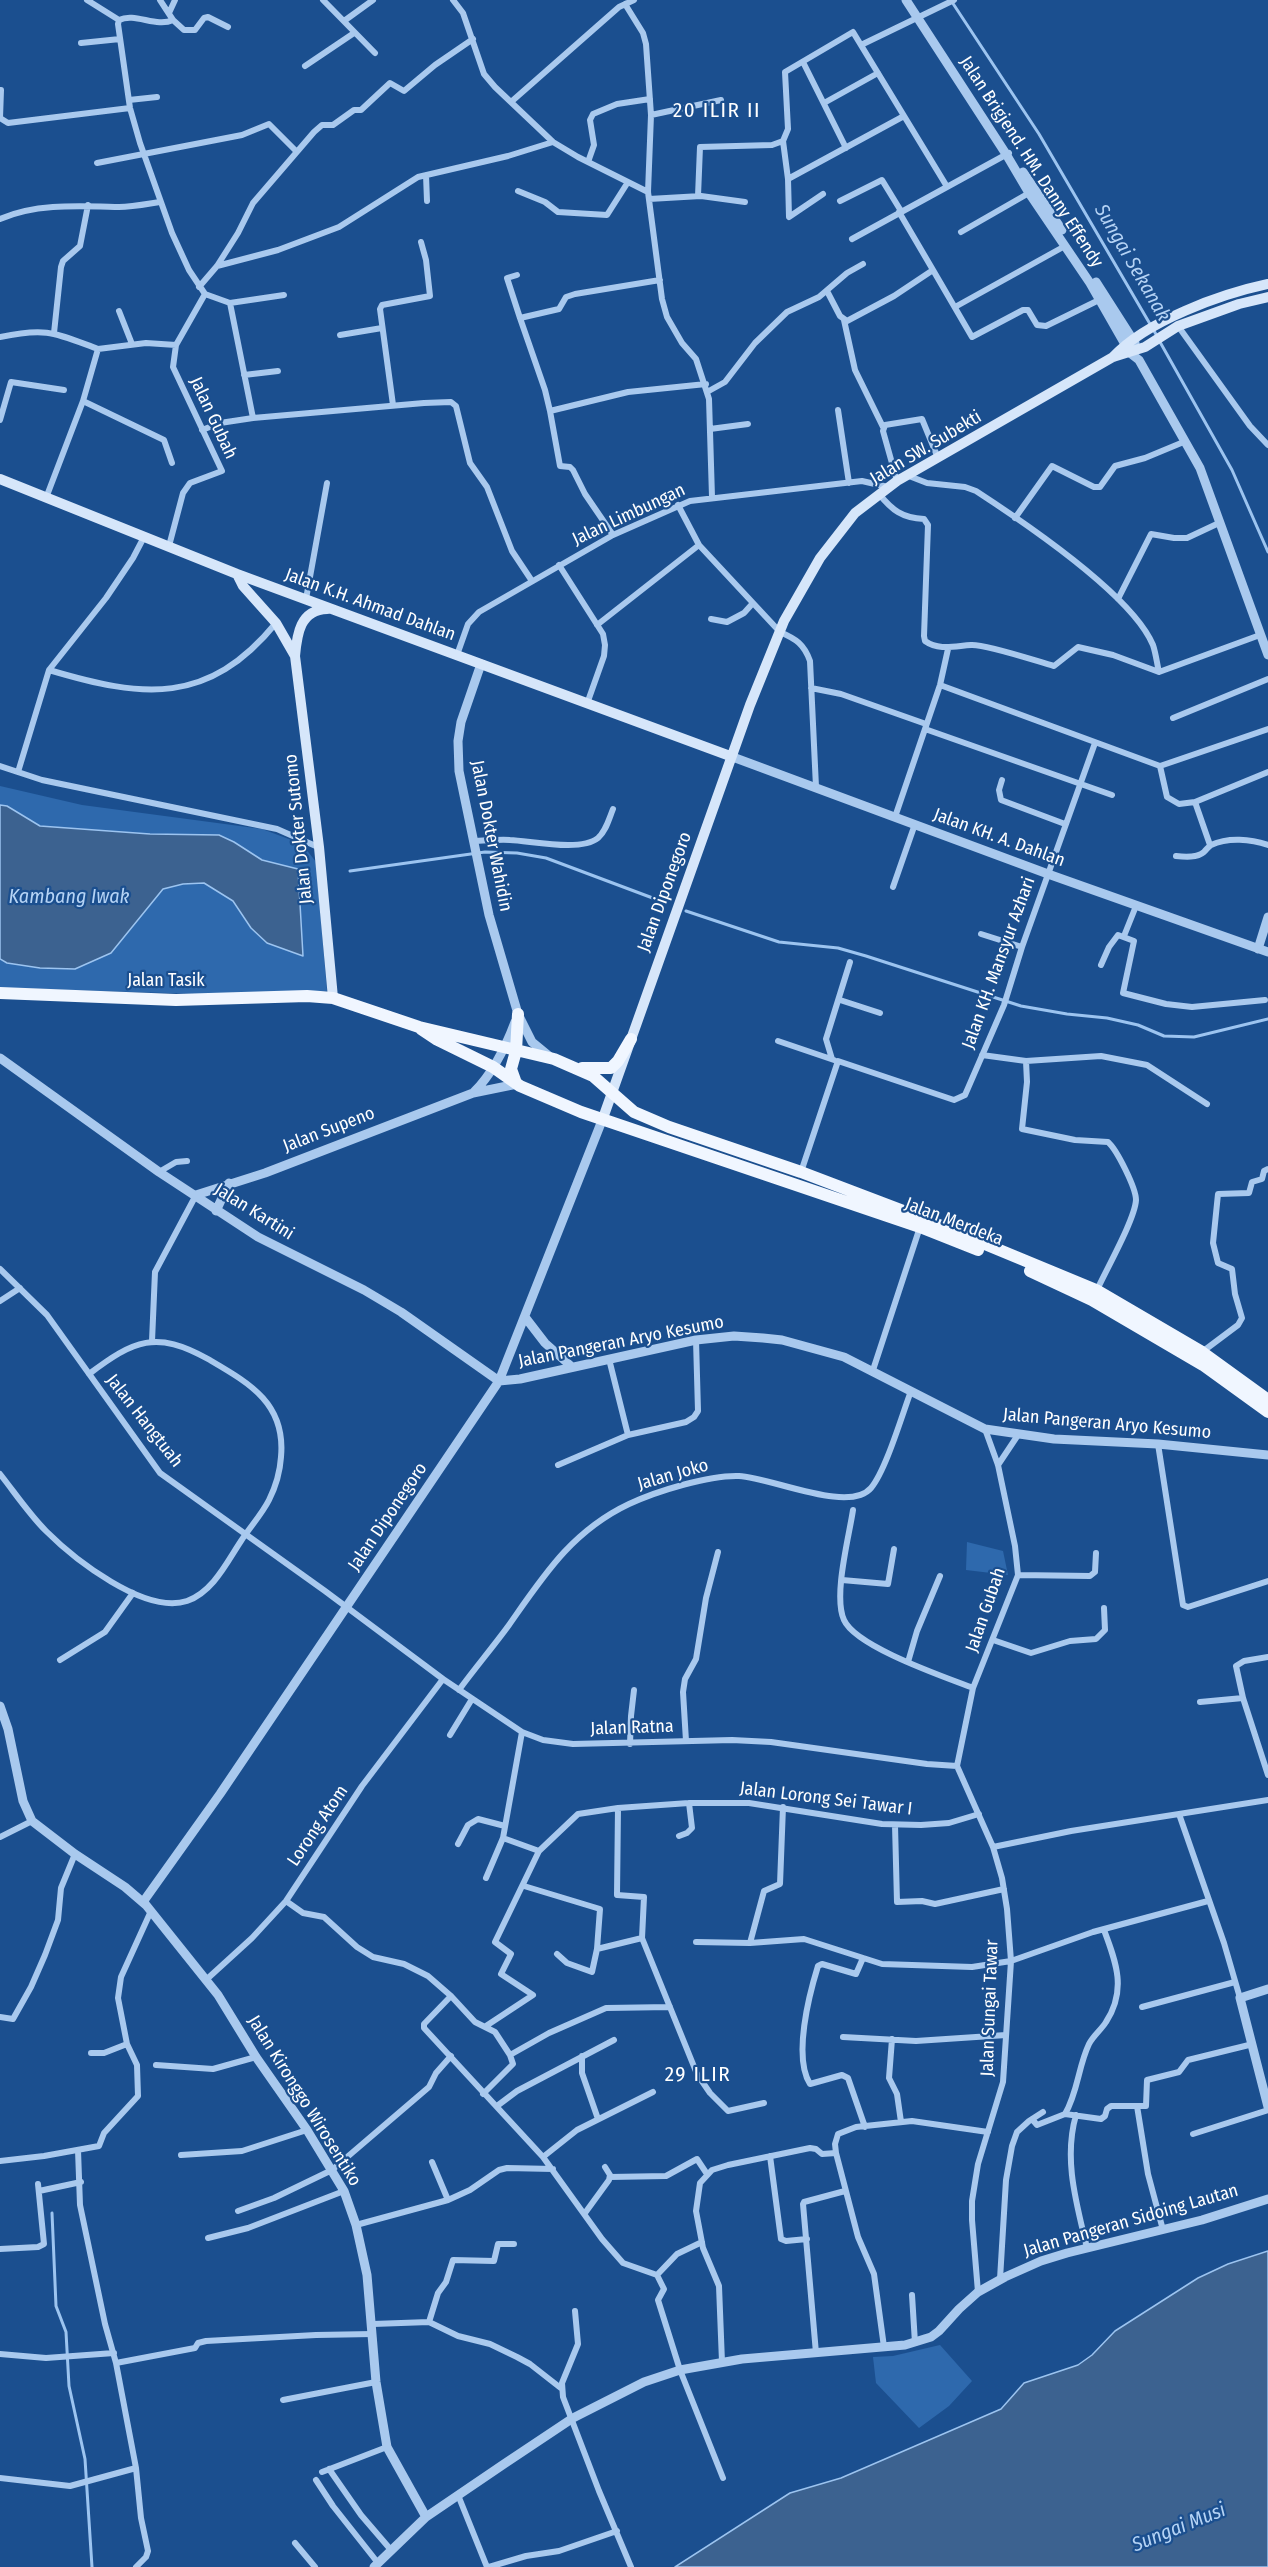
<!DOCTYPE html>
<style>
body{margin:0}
canvas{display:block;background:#1b4f8f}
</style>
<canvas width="1268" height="2567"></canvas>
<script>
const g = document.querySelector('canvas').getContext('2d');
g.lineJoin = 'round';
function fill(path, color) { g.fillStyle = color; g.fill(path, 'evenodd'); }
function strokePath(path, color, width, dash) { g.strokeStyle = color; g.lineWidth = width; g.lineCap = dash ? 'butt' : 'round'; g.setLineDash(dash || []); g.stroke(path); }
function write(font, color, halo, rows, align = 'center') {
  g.font = font + ' "Fira Sans Condensed",sans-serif'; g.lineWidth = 4.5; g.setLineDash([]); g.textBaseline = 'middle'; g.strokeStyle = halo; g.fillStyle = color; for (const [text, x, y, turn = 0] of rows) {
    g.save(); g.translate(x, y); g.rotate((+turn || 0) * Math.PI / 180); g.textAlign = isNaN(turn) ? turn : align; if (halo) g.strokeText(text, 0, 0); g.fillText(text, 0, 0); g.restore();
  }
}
fill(new Path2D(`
 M0 786 82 805 262 829 302 844 316 862 327 991 200 994 0 988Z
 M967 1542 1003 1551 1008 1575 966 1570Z
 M940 2345 972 2381 949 2406 919 2428 876 2383 873 2357 893 2356Z`), '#2e69ad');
const water = new Path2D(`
 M0 805 7 806 40 826 150 834 219 835 234 842 262 860 298 869 303 956 267 943 251 928 233 901 204 883 183 884 163 889 111 953 75 969 40 968 7 963 0 959Z
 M1268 2251V2567H675L790 2493 841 2478 1001 2409 1024 2383 1078 2365 1092 2355 1115 2331 1198 2278 1228 2264Z`);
fill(water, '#3c6290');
strokePath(water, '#9cc4f0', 1.5);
strokePath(new Path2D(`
 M952 2 1039 134 1157 336
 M1160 342 1232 470 1268 552
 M350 871 485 852 517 853 546 858 666 903
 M686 911 779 942 838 948 866 956 1021 1006 1067 1014 1107 1018 1138 1025 1164 1036 1194 1037 1268 1019
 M52 2213 56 2306 66 2332 69 2386 85 2459 92 2567`), '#9cc4f0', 3);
strokePath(new Path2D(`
 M87 0 119 20
 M160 0 173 20 184 30H195L204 18 208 17 228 27
 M323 0 375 53
 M453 0 463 13 484 74 495 87 553 142 578 157 648 192
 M625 4 643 33 646 44 651 115 648 192 662 299 667 317 682 343 696 359 709 399 712 497
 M169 13 175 0
 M344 21 373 0
 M81 43 120 39
 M861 45 954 0
 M803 62 846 148
 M305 66 354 33
 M1 90 0 118 8 123 130 108
 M129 100 157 97
 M511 102 619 7 634 0
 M824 103 878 73
 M651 115 721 100
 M588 162 594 145 590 120 593 114 617 104 650 99
 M97 163 242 135 269 124 296 151
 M426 175 427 201
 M788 179 783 141 788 129 785 72 853 32 946 185
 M518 191 545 202 558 212 607 215 628 182
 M823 194 789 217 788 179 904 116
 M698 196 700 147 772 145 783 141
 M649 199 701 196 745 202
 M840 201 882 180 901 211
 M0 219C36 203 80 206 119 207 132 207 147 204 160 202
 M961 232 1029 193
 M852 239 1009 153
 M217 266 278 250 339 227 418 177 508 156 553 142
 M933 270 972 337 1023 310H1028L1037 325 1046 326 1099 300
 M517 275 507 278 520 318
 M199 287 217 266 238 233 253 203 314 132 322 125H333L354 110H361L390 83 404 91 435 65 473 39
 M827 291 840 316 847 321 894 296 933 270 899 212
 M205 294 230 303
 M955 307 1065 246
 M119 311 132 344
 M844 320 855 370 883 427
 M1178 326 1250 426 1268 445
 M54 333 61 267 63 261 80 246 88 205
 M340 335 382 328
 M0 337C47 327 55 333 98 349
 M98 349 146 343 176 345
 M244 375 278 371
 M707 392 725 382 755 343 787 312 819 297 847 273 863 264
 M83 401 164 440 172 463
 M393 405 380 309 382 305 430 296 426 260 421 242
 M838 410 849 483
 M550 411 545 390 520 318 559 309 566 297 575 294 660 280
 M253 418 230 303 284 295
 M0 420 11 382 64 390
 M710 429 748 424
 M202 430 220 423 253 418 424 403 451 402 456 406 470 463 487 487 512 551 532 581
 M909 476 927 483 965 487 976 491C1022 521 1132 595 1153 645 1156 654 1157 664 1159 672
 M897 481 883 431 885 425 922 419 938 458
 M879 494C892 510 902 518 924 519L928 525 924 636 925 641C939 651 955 646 971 645 986 644 1036 661 1054 666L1078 647 1113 655 1159 672 1260 635
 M46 498 83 401 98 349
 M678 505 699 545 780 632C796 639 804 644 810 661L816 787
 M1015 518 1052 466 1094 487H1100L1115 466 1145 458 1186 441
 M613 535 585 494 573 470 570 467 560 466 550 411 628 392 706 384
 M169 546 183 493 190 483 222 471 173 367 176 345 205 294 189 270 172 233 140 143 130 108 118 24 119 20C135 12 156 28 173 20
 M559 565 603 634 605 645 604 656 588 701
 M306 599 327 483
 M1118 599 1151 534 1174 538H1187L1219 523
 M711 619 727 622 744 613 753 603
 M597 625 699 545
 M457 655 468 624 479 612 613 535 690 501 862 481 888 487
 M49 670C143 698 208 706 276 623
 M940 685 1160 766 1268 729
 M811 688 841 694 926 724
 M1173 718 1268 679
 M925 729 1112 795
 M0 766 42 780 277 829 318 847
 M1160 766 1167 797 1179 804 1195 802
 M18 772 49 670 106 598 133 558 144 537
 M1002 780 999 790 1001 800 1065 824
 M895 817 940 685 948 649
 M473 841C485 841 498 839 510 840 532 841 581 852 598 838 606 831 609 819 613 809
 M1210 845 1195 802 1268 772
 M1176 856C1185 857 1197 858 1204 852 1207 849 1208 847 1211 845 1228 837 1251 839 1268 845
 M893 887 915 824
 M981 934 1022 947
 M1124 936 1136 906
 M1101 965 1109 947 1118 935 1134 941 1123 993 1166 1004 1192 1007 1265 1000
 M840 1000 880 1013
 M778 1041 834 1060
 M982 1055 1026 1061 1101 1056 1147 1065 1207 1104
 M832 1059 826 1039 850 962
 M1026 1061 1027 1082 1022 1129 1075 1140 1108 1142C1117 1150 1136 1188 1136 1200 1135 1219 1106 1270 1097 1290
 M159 1172 176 1162 187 1161
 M801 1172 838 1061 954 1100 965 1095 1004 1005 1022 947 1095 743
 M0 1269 47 1315 160 1473 325 1591 443 1679 522 1732 543 1740 573 1744 732 1740 771 1742 927 1764 957 1766
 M0 1301 20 1288
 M152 1341 155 1272 196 1195
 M1202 1352 1238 1325 1242 1318 1235 1294 1232 1269 1218 1263 1213 1243 1218 1194 1249 1193 1252 1182 1262 1179 1264 1171 1268 1169
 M609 1359 628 1435
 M873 1370 920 1227
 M1158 1444 1183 1605 1188 1607 1268 1581
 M558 1465 628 1435 686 1422 694 1417 698 1411 696 1340
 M998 1465 1018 1435
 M0 1474C15 1493 29 1514 46 1531 74 1559 145 1615 187 1601 213 1592 227 1562 241 1541 250 1527 262 1514 269 1500 276 1486 280 1472 281 1457 286 1403 249 1383 208 1359 156 1330 134 1340 89 1374
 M853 1510C849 1537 833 1596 844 1620 856 1647 945 1677 973 1688
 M1018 1575 1090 1576 1095 1572 1096 1553
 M842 1580 888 1584 894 1549
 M993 1640 1031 1653 1070 1641 1096 1639 1105 1630 1104 1608
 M60 1660 105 1632 133 1593
 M908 1662 917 1631 940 1576
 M459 1690C475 1668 493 1647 509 1625 544 1575 572 1531 629 1504 657 1491 709 1475 739 1476 770 1477 849 1514 871 1488 886 1470 902 1415 911 1391
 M1243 1698 1236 1666 1244 1661 1268 1657
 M1200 1702 1243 1698 1268 1775
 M450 1735 472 1699
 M686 1741 683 1692 685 1679 696 1659 706 1598 718 1552
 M630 1744 631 1716 634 1690
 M957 1766 993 1847 1002 1878 1007 1909 1011 1961 1003 2082 978 2164 972 2201V2220L978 2292
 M957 1766 973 1688 1018 1575 1015 1546 998 1465 985 1429
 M618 1808 617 1895 644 1897 642 1938 697 2074 710 2093 728 2111 764 2103
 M1179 1814 1224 1943 1240 1998
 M895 1825 897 1902 922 1901 935 1904 1004 1889
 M679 1836 687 1833 692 1828 689 1803
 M0 1837 32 1821
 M458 1844 468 1825 478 1819 505 1826
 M993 1847 1071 1831 1268 1800
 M539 1851 578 1814 618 1808 689 1803H749L882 1824 921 1825 949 1823 979 1814
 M486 1878 503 1838
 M524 1886 600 1909 597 1949
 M286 1901 303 1913 324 1917 357 1947 373 1957 404 1964 428 1976 451 1996 475 2022 495 2032 510 2055 513 2064 483 2094
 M696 1942 750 1943 764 1891 780 1884 783 1807
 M750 1943 804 1939 882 1964 972 1967 1011 1961 1093 1932 1208 1901
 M557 1954 567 1963 592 1972 597 1949 642 1938
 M863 1958 856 1974 822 1964 818 1966C809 1995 793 2057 810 2084L842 2075 848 2078 865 2127
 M207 1979 252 1938 286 1901 362 1786 443 1679
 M451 1996 424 2024V2028L543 2157 602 2239 623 2263 657 2275
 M1142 2007 1235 1982
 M0 2017 13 2019 31 1987 45 1955 58 1920 61 1888 75 1854
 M486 2026 533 1995 501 1974 511 1954 495 1942 539 1851 503 1838 522 1732
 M843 2037 916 2041 1006 2035
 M892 2039 889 2078 897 2094 901 2122
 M91 2053H104L127 2044
 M510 2055 549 2033 606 2008 670 2007
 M582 2056V2073L598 2119
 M156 2065 213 2069 256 2057
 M497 2106 517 2091 614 2040
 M1137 2106 1148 2174 1163 2230
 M1065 2114C1078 2092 1078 2067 1089 2044 1093 2036 1101 2030 1106 2022 1127 1990 1116 1962 1104 1930
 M1076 2115C1063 2160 1077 2205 1087 2248
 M1032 2119 1037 2125 1065 2114 1101 2119 1105 2116 1107 2109 1111 2106H1146L1147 2080 1179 2072 1188 2060 1253 2044
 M1193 2134 1268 2110
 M78 2150 80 2205 105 2324 116 2363 136 2468 141 2518 148 2551 146 2557 136 2567
 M836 2153 858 2237 874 2274 884 2347
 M181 2155 242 2151 307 2130
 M770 2156 781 2239 786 2241 807 2239
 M543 2157 577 2130 653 2092
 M0 2161 44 2156 99 2146 104 2133 138 2096 137 2065 127 2044 118 1998 121 1977 151 1911
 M432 2162 448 2200
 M610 2177 666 2176 697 2159 707 2174
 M39 2191 81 2182
 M238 2211 274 2198 332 2170 429 2087 436 2073 451 2056
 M585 2213 609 2180 610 2175 605 2167
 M356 2225 448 2200 470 2190 499 2170 507 2168 553 2169
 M208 2238 248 2228 344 2191
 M702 2242 677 2254 657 2275 664 2289 658 2300 680 2370 723 2478
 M0 2249 38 2247 44 2244 38 2184
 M1000 2279 1006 2180 1012 2146 1017 2132 1029 2121 1043 2112
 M912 2295 915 2343
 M575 2311 578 2344 562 2383 563 2397 599 2491 631 2567
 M429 2322 438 2293 446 2282 453 2260 494 2261 498 2244H514
 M373 2324 429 2322 458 2336 490 2344 517 2357 530 2364 562 2389
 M816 2353 803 2204 804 2202 845 2191
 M0 2354 46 2358 114 2353
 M722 2362 719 2286 703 2248 696 2211 700 2183 712 2170 728 2165 810 2148 816 2149 822 2154 836 2153 835 2144 838 2134 856 2127 912 2121 988 2132
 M116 2363 195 2348 198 2343 206 2341 316 2335 373 2334
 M283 2400 376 2382
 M329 2469 361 2515 391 2550
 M322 2472 387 2447
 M0 2478 70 2486 136 2468
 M316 2480 333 2506 378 2563
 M458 2495 487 2567
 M295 2543 315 2567
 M489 2567 526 2556 559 2551 617 2531`), '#a9c9ee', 6);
strokePath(new Path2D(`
 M906 0 1006 154 1029 193 1090 283 1130 353 1139 360 1200 468 1268 655
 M1023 172 1062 230
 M1096 282 1135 343
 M481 664 461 722 458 741 459 771 489 915 518 1014 532 1042 549 1056
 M730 756 1048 874 1268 952
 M1258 949 1268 917
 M0 1058 159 1172 258 1237 364 1290 401 1312 499 1381 520 1379 696 1340 734 1336 763 1338 782 1340 844 1357 985 1429 1054 1439 1158 1444 1268 1455
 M474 1092C493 1073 506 1046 515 1022
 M196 1195 265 1173 473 1093 517 1084
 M216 1211 229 1183
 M525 1317 545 1343 572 1367
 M0 1706 8 1729 23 1801 32 1821 75 1854 125 1887 146 1905 218 1995 256 2057 307 2130 344 2191 356 2225 367 2275 376 2382 387 2447 426 2517
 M143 1902 220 1794 499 1381 603 1118
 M1268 1989 1240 1998 1268 2107
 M374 2567 426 2517 504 2464 573 2418 644 2382 680 2370 742 2359 905 2345 931 2337 939 2331 959 2309 978 2292 1005 2277 1041 2261 1067 2253 1202 2220 1268 2199`), '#a9c9ee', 9);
strokePath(new Path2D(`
 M1113 357C1146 321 1221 294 1268 284
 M0 479 237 574 730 756
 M237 574 243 586 276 623 295 656
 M327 609C300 610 297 634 295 656L319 847 333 998
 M603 1118 750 705 784 621 820 558 855 513 897 481 1113 357 1145 347 1178 326 1239 304 1268 297`), '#d6e6fa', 10);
strokePath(new Path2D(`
 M0 993 176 1000 307 996 333 998 419 1027 554 1059 593 1076 634 1112 669 1127 801 1172 922 1218 1096 1290 1202 1352 1268 1400
 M421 1029 436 1039 493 1067 520 1086 581 1112 920 1227 978 1250
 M582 1068H611L618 1061 631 1039
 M516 1083 511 1069 516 1051 518 1014
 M1030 1271 1092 1300 1203 1365 1268 1412`), '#f0f6ff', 12);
write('18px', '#fff', '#1b4f8f', [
 ["Jalan Brigjend. HM. Danny Effendy",1031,162,57],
 ["Jalan Gubah",213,418,65],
 ["Jalan SW. Subekti",926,448,-31],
 ["Jalan Limbungan",629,515,-25],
 ["Jalan K.H. Ahmad Dahlan",370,605,20],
 ["Jalan Dokter Sutomo",299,829,-96],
 ["Jalan Dokter Wahidin",491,836,79],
 ["Jalan KH. A. Dahlan",999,838,20],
 ["Jalan Diponegoro",665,892,-70],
 ["Jalan KH. Mansyur Azhari",999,963,-70],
 ["Jalan Tasik",166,981],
 ["Jalan Supeno",329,1130,-21],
 ["Jalan Kartini",254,1212,32],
 ["Jalan Merdeka",954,1222,21],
 ["Jalan Pangeran Aryo Kesumo",621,1342,-11],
 ["Jalan Hangtuah",144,1421,52],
 ["Jalan Pangeran Aryo Kesumo",1107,1424,5],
 ["Jalan Joko",673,1475,-16],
 ["Jalan Diponegoro",388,1517,-56],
 ["Jalan Gubah",986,1610,-71],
 ["Jalan Ratna",632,1728,-2],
 ["Jalan Lorong Sei Tawar I",826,1799,7],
 ["Lorong Atom",318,1826,-56],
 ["Jalan Sungai Tawar",990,2008,-88],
 ["Jalan Kironggo Wirosentiko",304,2101,58],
 ["Jalan Pangeran Sidoing Lautan",1131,2221,-16]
]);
write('italic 20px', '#b5d3f5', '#1b4f8f', [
 ["Sungai Sekanak",1132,263,60],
 ["Kambang Iwak",69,897],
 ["Sungai Musi",1179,2528,-22]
]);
g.letterSpacing = '1.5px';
write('21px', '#fff', '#1b4f8f', [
 ["20 ILIR II",717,111],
 ["29 ILIR",698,2075]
]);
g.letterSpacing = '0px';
</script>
